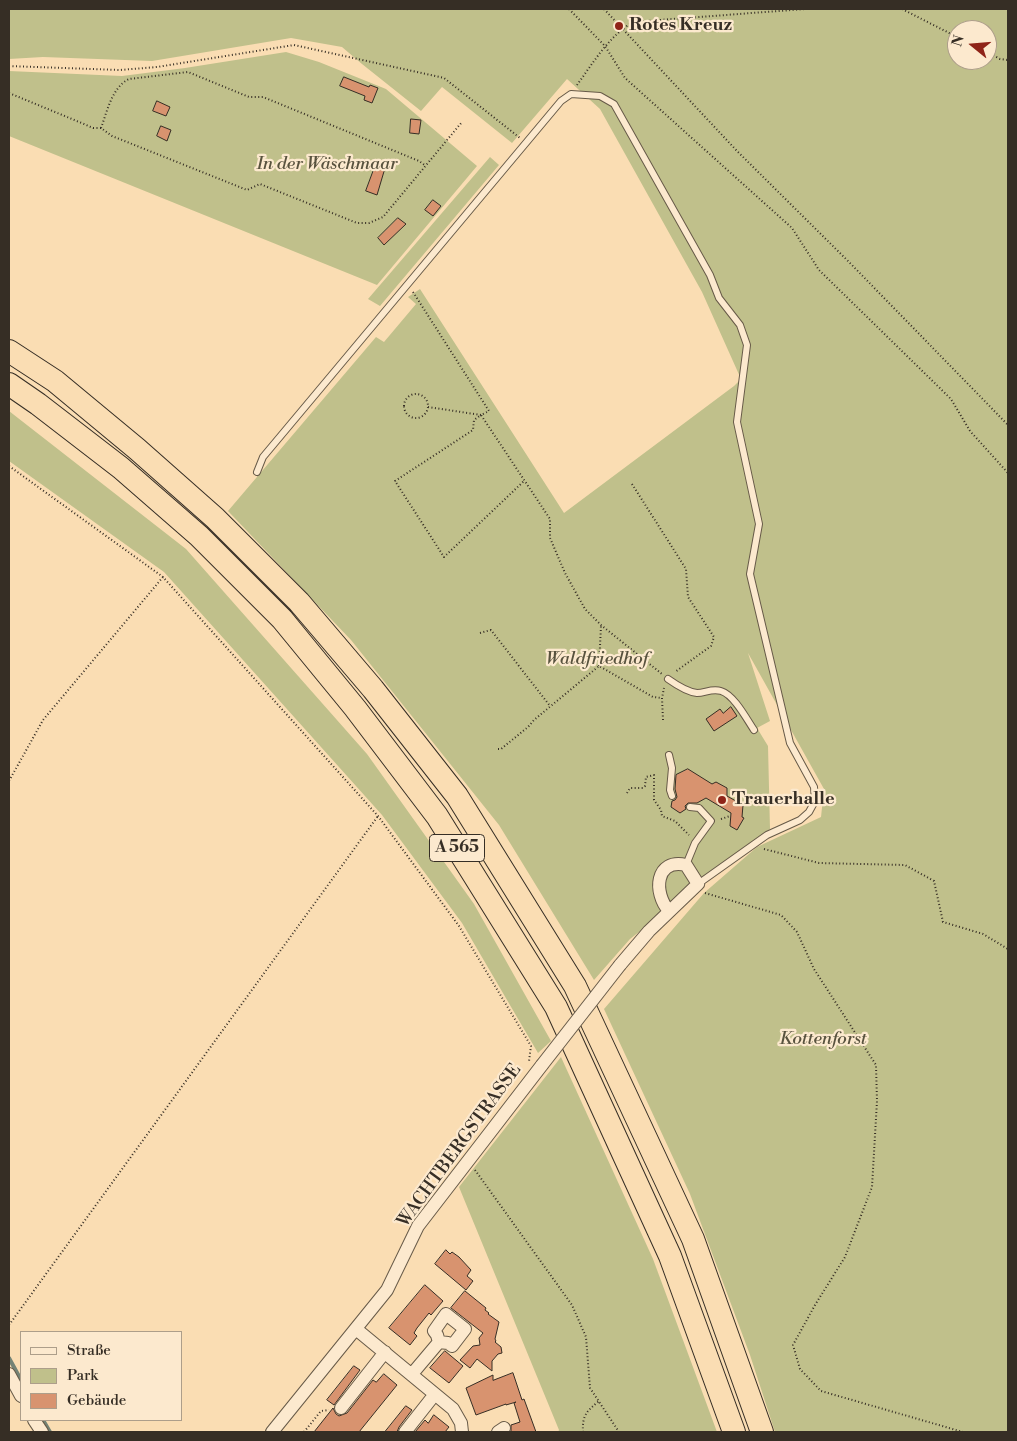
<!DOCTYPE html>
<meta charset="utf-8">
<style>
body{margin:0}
#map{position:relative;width:1017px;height:1441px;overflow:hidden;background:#faddb3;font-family:"Libre Bodoni",serif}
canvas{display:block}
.frame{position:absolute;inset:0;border:10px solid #362e25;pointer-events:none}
.legend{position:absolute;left:20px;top:1331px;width:162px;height:90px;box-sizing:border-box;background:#fce9ce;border:1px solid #ad9e8a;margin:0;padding:6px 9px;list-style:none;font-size:15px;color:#362e25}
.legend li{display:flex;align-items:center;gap:10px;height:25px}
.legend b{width:25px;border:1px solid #ad9e8a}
.north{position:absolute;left:947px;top:20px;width:50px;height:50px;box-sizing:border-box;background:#fce9ce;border:1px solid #ad9e8a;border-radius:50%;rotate:287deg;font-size:14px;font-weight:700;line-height:20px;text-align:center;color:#362e25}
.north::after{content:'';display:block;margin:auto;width:18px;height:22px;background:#8f2418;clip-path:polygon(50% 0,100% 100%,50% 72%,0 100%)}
</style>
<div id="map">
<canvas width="1017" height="1441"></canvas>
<div class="frame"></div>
<ul class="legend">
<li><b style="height:6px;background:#fce9ce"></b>Straße</li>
<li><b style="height:14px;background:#c0c08b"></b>Park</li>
<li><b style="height:14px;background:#d8936f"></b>Gebäude</li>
</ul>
<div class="north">N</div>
</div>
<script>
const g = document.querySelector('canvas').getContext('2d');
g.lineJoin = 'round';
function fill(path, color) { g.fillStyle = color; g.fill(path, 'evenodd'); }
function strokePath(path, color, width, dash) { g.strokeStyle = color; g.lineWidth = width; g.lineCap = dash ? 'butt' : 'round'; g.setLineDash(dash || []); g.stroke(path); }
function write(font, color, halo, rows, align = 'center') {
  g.font = font + ' "Libre Bodoni",serif'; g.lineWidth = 4.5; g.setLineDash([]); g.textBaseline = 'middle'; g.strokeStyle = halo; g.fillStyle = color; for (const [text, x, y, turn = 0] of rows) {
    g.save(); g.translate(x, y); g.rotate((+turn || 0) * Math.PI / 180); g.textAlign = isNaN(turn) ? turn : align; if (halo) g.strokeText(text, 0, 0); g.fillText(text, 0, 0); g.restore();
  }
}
fill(new Path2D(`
 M9 9H1008V1432H775L750 1355 690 1194 604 1009 704 893 757 847 821 817 824 789 748 653 770 721 757 728 768 746 770 829 630 939 594 980 499 825 351 640 228 511 376 337 384 342 416 304 408 297 420 289 564 513 734 386 741 379 702 292 600 109 567 79 512 143 442 87 421 111 362 64 342 47 291 38 152 61 43 57 9 59ZM957 30H987V60H957Z
 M286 52 319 62 386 89 477 166 377 285 9 136V71L122 76 185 68Z
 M490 157 499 165 380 306 368 299Z
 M9 411 186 549 367 754 474 904 551 1041 538 1053 462 923 382 815 164 572 9 461Z
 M561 1057 653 1259 717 1432H558L559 1430 459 1187Z`), '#c0c08b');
strokePath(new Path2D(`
 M9 1358 21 1380
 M43 1420 50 1432`), '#748375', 4);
const building = new Path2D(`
 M344 77 369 87 370 85 378 88 372 103 364 100 365 96 340 86Z
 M157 101 170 107 166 116 153 111Z
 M411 119 421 120 419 134 410 133Z
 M161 126 171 130 167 141 157 136Z
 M376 164 385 168 377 195 366 191Z
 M433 200 441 206 433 216 425 210Z
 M398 218 406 224 384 245 378 238Z
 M731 707 737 716 714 731 706 719 720 709 723 713Z
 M688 769 712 784 716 782 727 788V796L743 805 742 817 744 818 737 830 730 826 731 813 706 798 697 803H688L685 806 686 809 680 813 671 807 672 801 675 800 677 797 675 789 676 775Z
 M446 1250 450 1254 452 1252 459 1257 471 1270 467 1276 473 1281 466 1290 435 1264Z
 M425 1285 443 1301 431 1315 429 1313 417 1328 414 1333 417 1336 410 1345 389 1328Z
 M465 1291 486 1308 485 1310 489 1313 488 1314 499 1322 495 1339 496 1341 495 1342 501 1347 502 1353 498 1354 492 1361V1371L477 1359 470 1368 460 1360 473 1346 480 1345 479 1338 483 1333 451 1308Z
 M445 1351 463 1366 449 1383 430 1368Z
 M354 1366 360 1370 334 1405 327 1400Z
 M513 1373 522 1400 524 1399 536 1432H511V1425L520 1422 514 1403 516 1402 506 1405V1404L476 1415 466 1388 493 1375V1380Z
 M384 1374 397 1385 359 1432H314L333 1408 336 1414 339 1416 347 1413 373 1380 376 1382Z
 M406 1406 412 1410 399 1427 397 1432H385Z
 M434 1415 449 1427 445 1432H415L425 1420 428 1423Z`);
fill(building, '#d8936f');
strokePath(building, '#362e25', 1);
const lane = new Path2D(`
 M257 472 263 457 561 101 571 94 600 96 614 104 710 275 719 298 740 325 747 345 737 422 759 524 750 574 790 743 814 787 815 801 809 812 800 820 767 835 698 884
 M668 679C675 684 688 692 697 693 705 693 712 688 721 691 734 695 746 718 754 730
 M669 755 672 768 670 790 672 796
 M686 865 695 843 711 821 699 808 690 807`);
const street = new Path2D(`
 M620 965 649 931 698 884 686 865C655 858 653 893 669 911
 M356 1329 453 1409 461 1423 462 1432
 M9 1374 21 1396
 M412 1374 439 1342 448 1343 452 1346 465 1329 446 1314 434 1331 437 1335 439 1342
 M341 1408 385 1352
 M34 1420 42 1432
 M272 1432 387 1290 418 1226 542 1065
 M405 1432 435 1394
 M498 1432 504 1428`);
const highway = new Path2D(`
 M9 351 55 381 137 449 215 518 299 602 373 689 457 796 575 986 693 1239 762 1432
 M9 384 38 404 121 468 199 536 282 619 355 708 437 816 556 1007 670 1256 734 1432`);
strokePath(lane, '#675a48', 8);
strokePath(street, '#675a48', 14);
strokePath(highway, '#362e25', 24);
strokePath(new Path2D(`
 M569 9 605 46 625 78 792 228 819 270 951 399 970 431 1008 473
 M604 9 737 151 848 261 1008 425
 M902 9 957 37
 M987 52 1000 59 1008 60
 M9 66 120 70 157 67 294 45 444 78 520 138
 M577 85C593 63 609 36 633 22L805 9
 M9 93 84 124 93 128H101L112 136 247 190 260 184 357 223H369L383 217 462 122
 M101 128C107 112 112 87 129 79L188 72 249 97H263L419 161 426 166
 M413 292 489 411 481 415 550 519V538L565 573 585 609 601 625 662 674
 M404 406a12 12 0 1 1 24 0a12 12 0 1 1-24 0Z
 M428 407 481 415 474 420 473 430 395 481 444 557 524 481
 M9 466 163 577 378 816 459 926 531 1046 529 1061
 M632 484 686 569 688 597 714 637 711 646 675 672
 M480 633 491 630 550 706
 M599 666 601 626
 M663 720 662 698 664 688
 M498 749H501L528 727 534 720 599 666 653 697 662 698
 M9 781 43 720 163 577
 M627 793 630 788H643L645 786 646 777 654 775V800L661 810 662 816 675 821 689 835
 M721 819 730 816
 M764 849 819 863 905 865 934 881 943 922 983 934 1008 949
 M705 893 781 915 797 932 814 969 876 1065 877 1101 872 1187 845 1257 815 1305 793 1345 800 1369 821 1391 963 1432
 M475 1170 572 1305 586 1337 590 1388 619 1432
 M9 1325 378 816
 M304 1432 321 1411 329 1410
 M583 1432C582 1415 587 1411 599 1401`), '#362e25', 2, [1, 2.5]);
strokePath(lane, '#fce9ce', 6);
strokePath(street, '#fce9ce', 12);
strokePath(highway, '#faddb3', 22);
const streetBridge = new Path2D(`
 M542 1065 620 965`);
strokePath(streetBridge, '#675a48', 14, []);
strokePath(streetBridge, '#fce9ce', 12);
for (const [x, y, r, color] of [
 [619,26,5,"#8f2418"],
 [722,800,5,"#8f2418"]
]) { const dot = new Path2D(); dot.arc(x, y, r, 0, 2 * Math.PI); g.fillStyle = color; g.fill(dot); strokePath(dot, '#fce9ce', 2); }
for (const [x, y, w] of [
 [457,848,55]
]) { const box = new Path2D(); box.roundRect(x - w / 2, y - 13.5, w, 27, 4); g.fillStyle = '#fce9ce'; g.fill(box); strokePath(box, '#362e25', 1); }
write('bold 16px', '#362e25', null, [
 ["A 565",457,848]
]);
write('bold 18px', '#362e25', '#fce9ce', [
 ["Rotes Kreuz",629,26],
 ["Trauerhalle",732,800]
], 'left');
write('italic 18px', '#58523e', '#fce9ce', [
 ["In der Wäschmaar",327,165],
 ["Waldfriedhof",597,660],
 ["Kottenforst",823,1040]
]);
write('18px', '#362e25', '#fce9ce', [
 ["WACHTBERGSTRASSE",460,1146,-54]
]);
</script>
